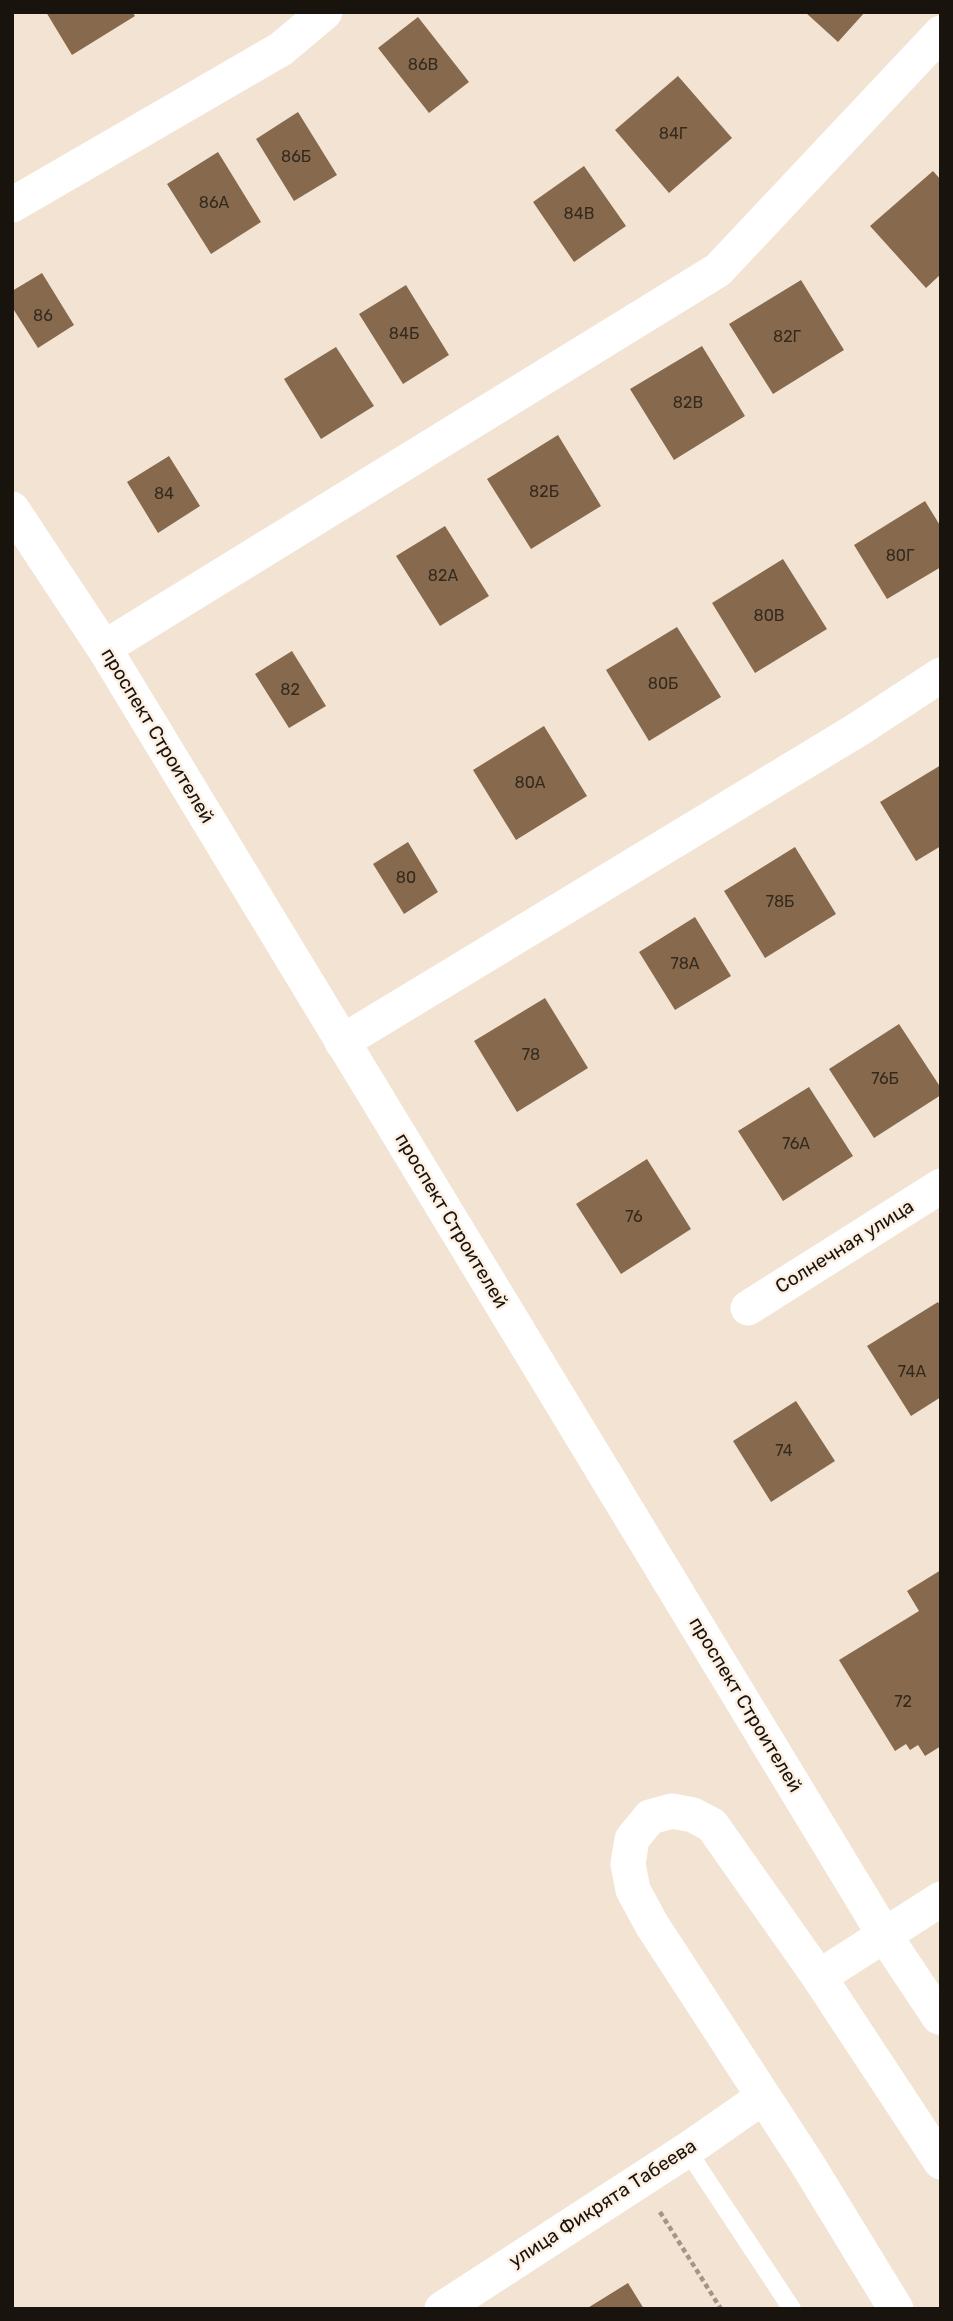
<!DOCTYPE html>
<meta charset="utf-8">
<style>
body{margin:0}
#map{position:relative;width:953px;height:2321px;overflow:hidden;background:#f2e3d2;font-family:Rubik,sans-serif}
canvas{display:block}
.frame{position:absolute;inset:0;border:14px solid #18130d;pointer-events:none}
</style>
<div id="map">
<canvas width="953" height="2321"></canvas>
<div class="frame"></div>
</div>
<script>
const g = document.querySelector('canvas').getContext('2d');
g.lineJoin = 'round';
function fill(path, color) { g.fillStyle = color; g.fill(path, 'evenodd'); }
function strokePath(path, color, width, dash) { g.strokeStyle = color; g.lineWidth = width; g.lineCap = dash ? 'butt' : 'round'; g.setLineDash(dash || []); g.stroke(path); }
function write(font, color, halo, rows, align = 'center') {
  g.font = font + ' Rubik,sans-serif'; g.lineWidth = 5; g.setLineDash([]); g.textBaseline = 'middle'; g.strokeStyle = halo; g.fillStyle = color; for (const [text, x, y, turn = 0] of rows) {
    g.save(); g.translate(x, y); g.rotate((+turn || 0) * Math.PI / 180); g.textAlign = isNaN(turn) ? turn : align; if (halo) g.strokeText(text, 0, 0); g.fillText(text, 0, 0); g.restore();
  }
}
fill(new Path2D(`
 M46 12H132L135 16 72 55Z
 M805 12H865L838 42Z
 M418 17 469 82 429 113 378 48Z
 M678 76 732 138 669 193 615 130Z
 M298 112 337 175 294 201 256 139Z
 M218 152 261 222 211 254 167 184Z
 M584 166 626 226 574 262 533 202Z
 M933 171 941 180V274L926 288 870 226Z
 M42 273 74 325 38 348 12 307V291Z
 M801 280 844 350 773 394 729 324Z
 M406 285 449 355 403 384 359 314Z
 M702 346 745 416 674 460 630 389Z
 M336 347 374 406 321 439 284 379Z
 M558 435 601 506 531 549 487 479Z
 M169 456 200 506 158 533 127 482Z
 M925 501 941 527V567L887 599 854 545Z
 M445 526 489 596 440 626 396 556Z
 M783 559 827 629 755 673 712 603Z
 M677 627 721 697 649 741 606 670Z
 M292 651 326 706 289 728 255 674Z
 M544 726 587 796 516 840 473 770Z
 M941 765V846L916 861 880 802Z
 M408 842 438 892 404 914 373 864Z
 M795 847 836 914 765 958 724 891Z
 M695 917 731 976 675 1010 639 952Z
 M545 998 588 1068 517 1112 474 1041Z
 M899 1024 941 1088V1095L874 1138 829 1069Z
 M809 1087 853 1156 783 1201 738 1131Z
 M647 1159 691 1229 621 1274 576 1204Z
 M938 1302 941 1306V1397L911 1416 867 1346Z
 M796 1401 835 1461 771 1502 733 1441Z
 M941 1570V1746L925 1756 918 1745 910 1750 906 1744 895 1751 839 1660 919 1611 907 1591Z
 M628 2283 644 2309H586Z`), '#876a4e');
strokePath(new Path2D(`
 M660 2212 721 2309`), '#a19689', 4.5, [5, 3.5]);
strokePath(new Path2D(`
 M687 2150 792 2309`), '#fff', 18);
strokePath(new Path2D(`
 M12 205 281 49 325 12
 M12 509 104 648 885 1936 939 2017
 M104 648 718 270 941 33
 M342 1042 857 730 941 675
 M748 1308 941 1186
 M819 1977 941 1899
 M442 2309 687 2150 763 2097
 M896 2309 808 2165 652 1925 633 1890 628 1864 632 1839 650 1817 672 1811 693 1815 712 1825 819 1977 941 2162`), '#fff', 35);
write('16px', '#34291d', null, [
 ["86В",423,65],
 ["84Г",673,134],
 ["86Б",296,157],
 ["86А",214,203],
 ["84В",579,214],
 ["86",43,316],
 ["84Б",404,334],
 ["82Г",787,337],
 ["82В",688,403],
 ["82Б",544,492],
 ["84",164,494],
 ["80Г",900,556],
 ["82А",443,576],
 ["80В",769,616],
 ["80Б",663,684],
 ["82",290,690],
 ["80А",530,783],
 ["80",406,878],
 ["78Б",780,902],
 ["78А",685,964],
 ["78",531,1055],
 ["76Б",885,1079],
 ["76А",796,1144],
 ["76",634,1217],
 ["74А",912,1372],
 ["74",784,1451],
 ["72",903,1702]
]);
write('19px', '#18130d', '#fdf0e3', [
 ["проспект Строителей",157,736,59],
 ["проспект Строителей",451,1221,59],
 ["Солнечная улица",845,1247,-32],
 ["проспект Строителей",745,1705,59],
 ["улица Фикрята Табеева",603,2204,-33]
]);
</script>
